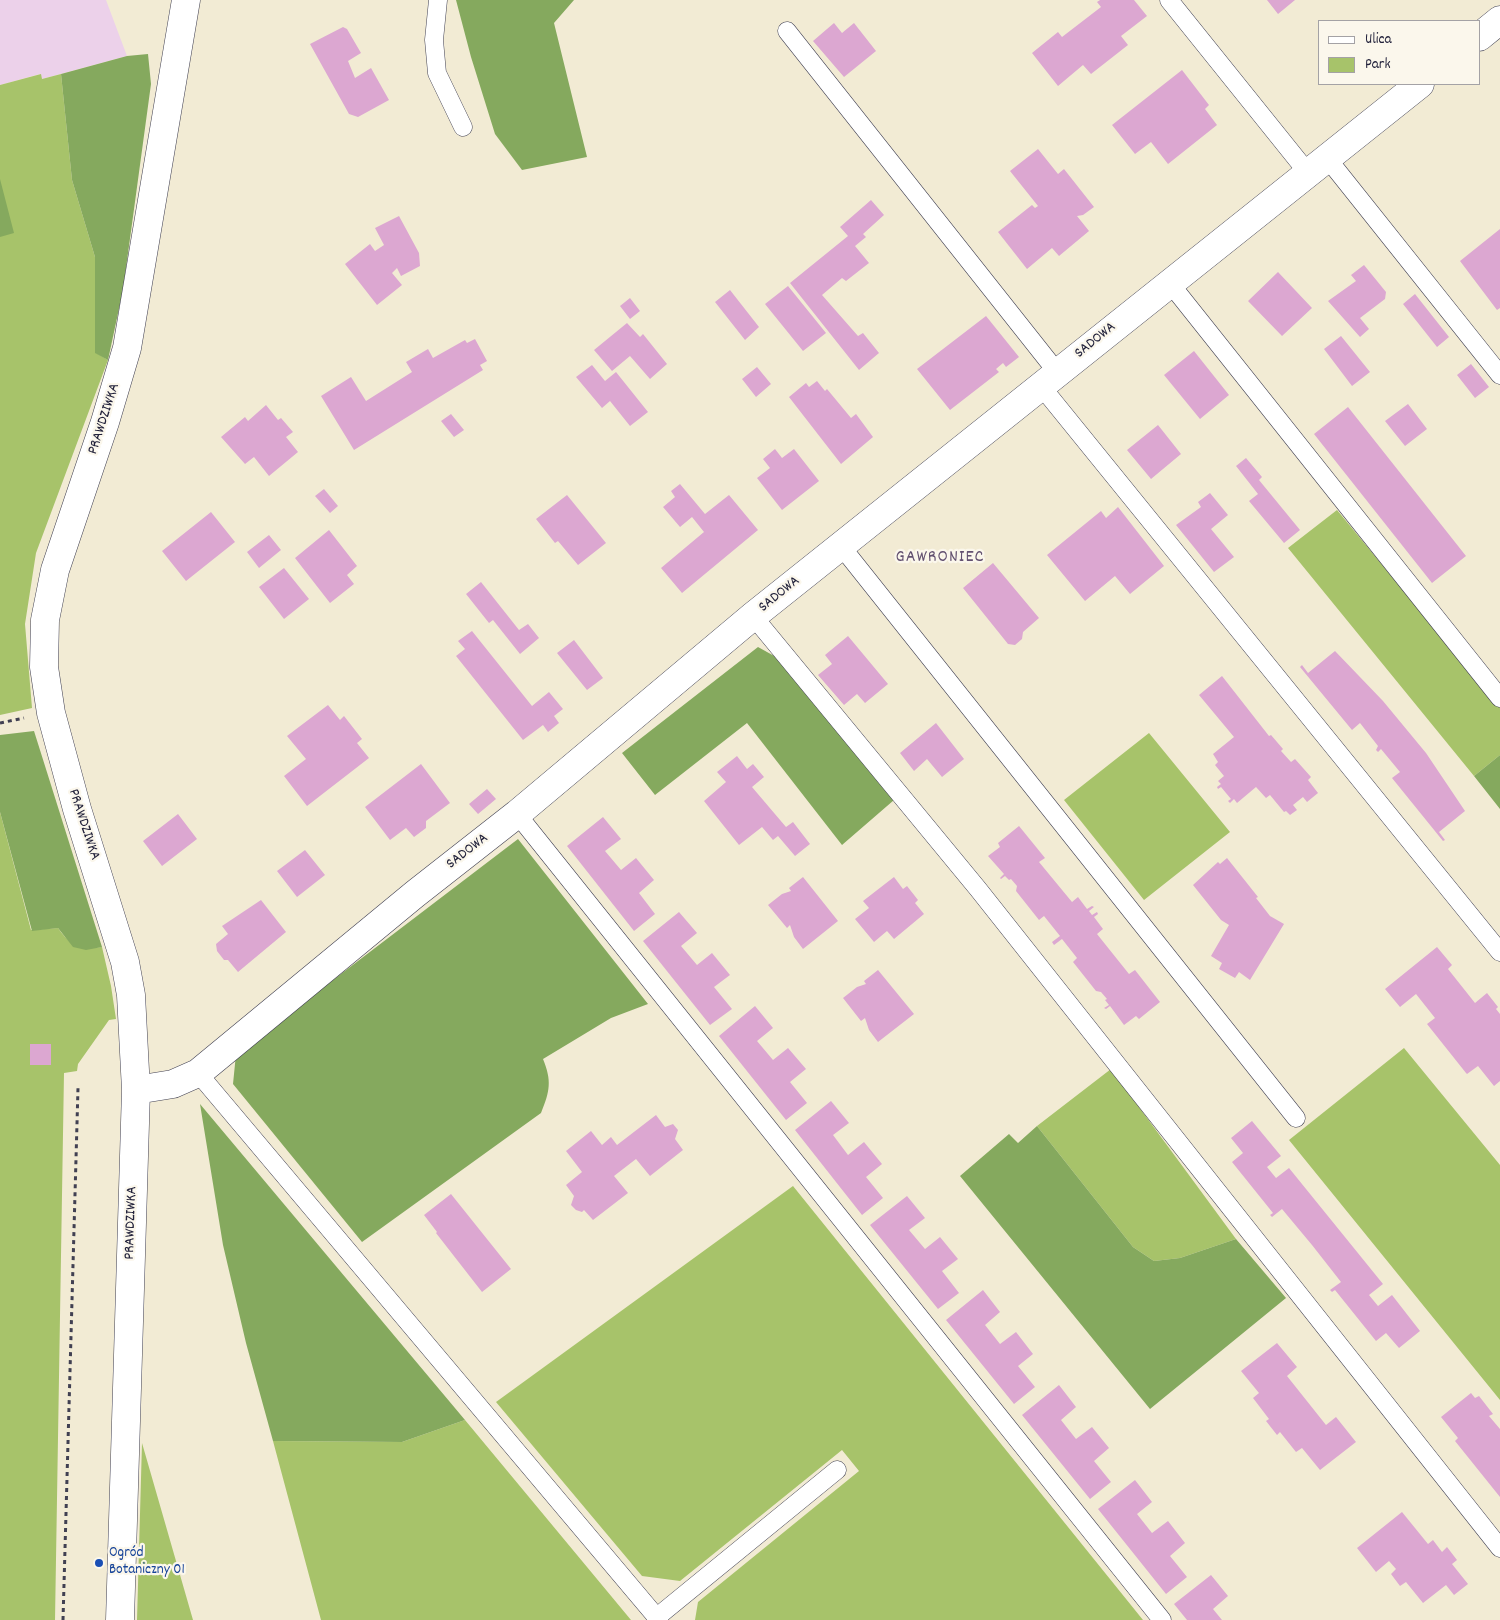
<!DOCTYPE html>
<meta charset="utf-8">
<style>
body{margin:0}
#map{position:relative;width:1500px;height:1620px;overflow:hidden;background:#f2ebd4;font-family:Dekko,sans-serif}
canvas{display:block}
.legend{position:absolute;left:1318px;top:20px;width:162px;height:65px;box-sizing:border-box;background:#fbf7ec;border:1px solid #a4a2a5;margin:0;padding:6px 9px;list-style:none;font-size:15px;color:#22223b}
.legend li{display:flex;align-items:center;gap:10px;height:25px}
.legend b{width:25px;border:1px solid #a4a2a5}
</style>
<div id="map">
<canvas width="1500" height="1620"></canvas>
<ul class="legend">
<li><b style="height:6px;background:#fff"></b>Ulica</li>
<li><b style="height:14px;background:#a7c36a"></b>Park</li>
</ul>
</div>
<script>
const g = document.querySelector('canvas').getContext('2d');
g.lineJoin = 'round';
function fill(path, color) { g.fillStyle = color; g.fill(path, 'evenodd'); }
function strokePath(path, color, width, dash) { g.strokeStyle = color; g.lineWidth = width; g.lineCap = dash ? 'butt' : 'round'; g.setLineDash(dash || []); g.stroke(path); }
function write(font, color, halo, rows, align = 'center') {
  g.font = font + ' Dekko,sans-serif'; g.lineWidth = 4.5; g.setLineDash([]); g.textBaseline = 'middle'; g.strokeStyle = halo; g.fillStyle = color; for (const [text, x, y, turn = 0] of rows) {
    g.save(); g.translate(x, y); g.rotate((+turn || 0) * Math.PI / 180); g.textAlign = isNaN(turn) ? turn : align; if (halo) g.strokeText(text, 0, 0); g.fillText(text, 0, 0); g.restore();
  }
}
fill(new Path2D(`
 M0 0H106L127 56 42 79 40 74 0 85Z`), '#ecd1ea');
fill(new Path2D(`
 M41 74 42 79 61 74 72 180 95 257V352L108 360 36 553 25 624 32 708 0 715V85Z
 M1337 510 1500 708V755L1474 776 1288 548Z
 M1149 733 1230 832 1144 900 1064 800Z
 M0 812 31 930 58 928C69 945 82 950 102 947L111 986 116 1019 109 1020 78 1064 77 1071 64 1073 55 1620H0Z
 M1404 1048 1500 1165V1400L1289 1140Z
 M1111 1069 1236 1239 1180 1258 1154 1261 1133 1247 1037 1126Z
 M793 1186 1143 1620H695L698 1602 859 1471 842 1450 680 1581 642 1576 496 1402Z
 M465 1420 631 1620H321L273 1441 402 1442Z
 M142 1443 193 1620H137Z`), '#a7c36a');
fill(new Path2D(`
 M456 0H574L554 23 587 157 522 170 495 134 471 57Z
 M148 54 151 84 123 290 108 360 95 353V257L72 180 61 74 127 56Z
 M0 179 14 233 0 237Z
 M758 647 776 657 894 800 842 845 747 723 655 795 622 753Z
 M34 731 102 947 86 950 73 947 58 928 32 931 0 812V735Z
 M1500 755V809L1474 776Z
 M518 839 648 1004 611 1018 543 1059C552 1081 550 1091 541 1113L362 1242 233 1084 236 1054Z
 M200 1104 465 1420 402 1442 273 1441 246 1343 223 1245Z
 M1037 1126 1133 1247 1154 1261 1180 1258 1236 1239 1286 1298 1150 1409 960 1176 1009 1134 1018 1143Z`), '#85a95e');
fill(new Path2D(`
 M1100 0H1134L1147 16 1121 36 1128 45 1091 74 1083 65 1058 86 1032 53 1058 32 1062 37 1101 7 1097 2Z
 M1267 0H1295L1278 14Z
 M834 23 842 33 854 23 876 51 844 77 813 41Z
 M343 27 347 29 361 53 348 61 355 78 371 68 389 100 358 117 349 114 310 44Z
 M1182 70 1209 105 1205 109 1217 125 1168 164 1151 142 1135 154 1112 125Z
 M1038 149 1058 174 1064 169 1094 207 1083 215 1077 216 1089 231 1059 256 1052 248 1027 269 998 232 1032 205 1035 208 1038 206 1010 171Z
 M871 200 884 215 863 234 866 237 855 246 869 263 846 281 842 278 822 295 858 336 863 333 879 353 859 370 790 283 848 236 840 227Z
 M399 216 419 253 420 266 401 276 397 268 392 273 402 285 377 305 345 264 370 244 375 251 384 245 375 228Z
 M1500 229V308L1497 310 1460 261Z
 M1364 265 1386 292 1385 299 1360 318 1369 329 1360 337 1328 301 1356 281 1351 275Z
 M1278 272 1312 308 1282 336 1248 301Z
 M788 286 826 333 803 351 765 304Z
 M730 290 759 327 745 340 715 302Z
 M1415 294 1449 337 1437 347 1403 304Z
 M630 298 640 311 630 319 620 306Z
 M986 316 1019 357 1006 367 1003 363 996 369 999 372 950 410 917 369Z
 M627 323 640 337 643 334 667 364 650 379 630 356 612 371 594 350Z
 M1341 336 1370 372 1352 386 1324 349Z
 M475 339 487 361 480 365 483 370 354 450 321 396 351 377 366 401 412 372 406 362 428 349 433 358 465 340 467 343Z
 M1194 351 1229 395 1200 419 1164 375Z
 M1471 364 1489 387 1475 398 1457 375Z
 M592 365 605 381 616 372 648 412 630 426 610 401 602 408 576 377Z
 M757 367 771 384 756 397 742 379Z
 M817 381 825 391 827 389 851 418 856 414 873 437 841 464 789 397 806 383 809 387Z
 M1408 404 1427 429 1405 446 1385 421Z
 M266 405 278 420 281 418 293 432 286 437 298 452 269 476 254 457 245 464 221 437 245 417 248 421Z
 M1348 407 1466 556 1432 583 1314 434Z
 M451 414 464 430 454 437 441 421Z
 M1158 425 1181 454 1151 479 1127 450Z
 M775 449 782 458 794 449 819 481 782 510 757 478 770 468 763 459Z
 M1246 458 1262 477 1259 480 1300 530 1284 543 1249 501 1258 494 1236 466Z
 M680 484 705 514 729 495 758 530 682 593 661 568 704 532 692 517 680 527 663 507 675 497 671 491Z
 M324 489 338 506 330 513 315 496Z
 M1210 493 1228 515 1211 529 1234 557 1214 572 1176 525 1201 507 1198 502Z
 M567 495 606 543 578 565 558 541 555 543 536 519Z
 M1118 507 1164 566 1130 594 1115 576 1085 601 1047 555 1101 511 1106 518Z
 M211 512 235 542 186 581 162 551Z
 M329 530 357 566 347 575 354 584 330 603 295 558Z
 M269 535 281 550 259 568 247 552Z
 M993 563 1039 618 1023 632 1022 639 1015 645 1008 644 963 588Z
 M284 568 309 599 284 619 259 587Z
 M481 582 519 630 528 624 539 638 520 654 493 620 489 623 466 594Z
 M472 631 532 706 549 692 563 709 554 716 559 723 548 732 543 725 523 740 456 656 465 649 458 641Z
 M848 636 888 684 865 703 857 694 844 705 818 675 832 664 825 655Z
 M574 640 603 678 587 690 557 653Z
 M1335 651 1383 701 1426 753 1465 811 1439 832 1445 840 1443 841 1392 778 1400 772 1381 749 1378 752 1376 750 1378 746 1360 723 1352 730 1300 667 1302 665 1308 673Z
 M1222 676 1269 736 1271 735 1283 749 1281 751 1291 762 1295 759 1311 777 1308 780 1318 793 1307 802 1303 797 1293 805 1297 810 1290 815 1286 811 1284 812 1270 795 1266 798 1256 787 1237 803 1234 799 1230 803 1228 801 1231 799 1221 787 1218 789 1217 787 1221 784 1218 781 1224 776 1215 765 1218 762 1213 754 1234 737 1199 695Z
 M328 705 340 720 344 716 362 739 357 743 369 758 307 806 284 776 306 759 287 736Z
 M936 723 964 759 942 777 927 759 914 771 900 753Z
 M737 756 747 769 753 764 764 777 752 787 786 827 793 822 810 844 795 856 778 836 773 840 762 827 739 845 704 801 726 782 717 772Z
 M421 764 450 803 426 821V828L414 837 406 828 390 840 365 807Z
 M487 789 496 799 478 814 469 804Z
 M178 814 197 839 162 866 143 841Z
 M603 817 621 839 605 851 621 870 636 858 654 880 639 893 655 914 634 931 567 846Z
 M1019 826 1045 858 1039 862 1072 902 1078 897 1087 909 1092 906 1094 907 1089 911 1092 915 1097 912 1098 914 1094 917 1103 929 1097 934 1129 974 1135 970 1160 1002 1139 1019 1136 1016 1124 1025 1110 1006 1106 1009 1104 1008 1109 1005 1105 1000 1107 999 1101 992 1096 991 1073 962 1077 958 1062 939 1054 945 1052 942 1060 936 1044 916 1039 920 1016 891 1017 886 1011 879 1009 880 1005 876 1001 879 1000 878 1004 874 988 856 1000 847 998 843Z
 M305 850 325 875 297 897 277 871Z
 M1227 858 1258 897 1256 898 1270 916 1284 924 1250 980 1239 972 1235 978 1219 969 1222 963 1211 956 1229 925 1221 920 1193 885 1218 862 1220 864Z
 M803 877 838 921 803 949 794 937 790 925 787 928 768 905 782 894 791 891 789 888Z
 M894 877 903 889 907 886 918 900 915 903 924 914 894 939 887 931 874 942 855 919 869 908 863 901Z
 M261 900 286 932 238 972 228 960H224L217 951 216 944 228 934 222 926Z
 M679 912 697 933 681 946 697 965 712 953 730 975 714 987 732 1009 710 1025 643 941Z
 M1437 947 1452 965 1448 969 1475 1003 1487 993 1498 1007 1496 1009 1500 1014V1081L1494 1086 1478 1066 1467 1074 1466 1073 1427 1024 1435 1018 1416 994 1400 1007 1385 989Z
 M878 970 914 1014 878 1042 869 1030 865 1018 861 1021 843 998 857 987 866 984 864 981Z
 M755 1006 773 1028 757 1041 773 1060 788 1048 806 1069 790 1082 807 1103 786 1120 719 1036Z
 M30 1044H51V1065H30Z
 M831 1101 849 1123 833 1135 848 1155 864 1142 882 1164 866 1177 883 1198 862 1215 795 1130Z
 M656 1115 665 1127 673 1124 678 1130 675 1139 683 1150 650 1176 636 1159 614 1176 628 1193 593 1220 584 1210 582 1212 576 1210 571 1205 574 1196 566 1185 582 1172 566 1151 591 1131 602 1145 611 1137 617 1145Z
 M1252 1121 1281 1156 1267 1167 1276 1178 1289 1168 1383 1284 1369 1295 1378 1306 1392 1295 1420 1331 1399 1348 1386 1333 1376 1341 1335 1290 1332 1292 1330 1290 1341 1282 1312 1245 1282 1209 1272 1217 1270 1215 1273 1213 1232 1162 1243 1153 1231 1138Z
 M451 1194 511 1269 482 1292 436 1233 437 1232 424 1215Z
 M907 1196 925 1218 909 1230 925 1249 940 1237 958 1259 942 1271 959 1293 938 1309 870 1225Z
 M983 1290 1000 1312 985 1325 1000 1344 1016 1332 1033 1354 1018 1366 1035 1387 1014 1404 946 1320Z
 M1277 1343 1297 1367 1287 1376 1326 1425 1336 1417 1356 1442 1320 1470 1302 1448 1296 1452 1280 1432 1277 1435 1266 1421 1269 1419 1253 1398 1259 1393 1241 1371Z
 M1059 1385 1076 1407 1061 1420 1076 1439 1092 1427 1109 1448 1094 1461 1111 1482 1090 1499 1022 1415Z
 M1471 1393 1475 1398 1479 1396 1493 1414 1489 1416 1500 1429V1497L1455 1441 1458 1438 1441 1417Z
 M1135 1480 1152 1502 1137 1514 1152 1533 1168 1521 1185 1543 1170 1556 1187 1577 1166 1594 1098 1509Z
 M1402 1512 1428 1544 1433 1540 1442 1552 1447 1547 1457 1560 1452 1564 1468 1584 1454 1595 1446 1585 1423 1603 1406 1582 1400 1586 1391 1574 1396 1569 1389 1561 1376 1572 1357 1548Z
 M1211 1575 1228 1596 1213 1609 1222 1620H1187L1174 1604Z`), '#dca7d1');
const lane = new Path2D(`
 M438 0 434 40 437 73 463 127
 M1169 0 1308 173
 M787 31 1057 372
 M1327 158 1500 375
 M1169 282 1500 698
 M1041 386 1500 952
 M841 546 1296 1118
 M753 616 978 889 1500 1548
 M517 814 1162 1620
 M198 1073 659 1620
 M657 1617 837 1470`);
const street = new Path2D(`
 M1479 37 1500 20
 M136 1090 173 1084 198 1073 415 894 517 814 753 616 1420 84
 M120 1620 136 1090 131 995 125 962 77 809 51 713 44 667 45 620 55 570 105 422 127 348 186 0`);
strokePath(lane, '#414052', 19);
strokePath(street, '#414052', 29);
strokePath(new Path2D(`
 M0 723 24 718
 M63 1620 78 1088`), '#414052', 3, [4, 4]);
strokePath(lane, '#fff', 18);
strokePath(street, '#fff', 28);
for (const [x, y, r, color] of [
 [99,1563,5,"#1a4fb4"]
]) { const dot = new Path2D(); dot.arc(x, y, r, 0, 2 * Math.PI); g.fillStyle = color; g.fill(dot); strokePath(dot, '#fbf7ec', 2); }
write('15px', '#22223b', '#fbf7ec', [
 ["SADOWA",1096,341,-39],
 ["PRAWDZIWKA",105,419,-72],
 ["SADOWA",780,595,-39],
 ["PRAWDZIWKA",83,825,72],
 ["SADOWA",468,852,-38],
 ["PRAWDZIWKA",132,1223,-88]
]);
write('15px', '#164399', '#fbf7ec', [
 ["Ogród",109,1554],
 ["Botaniczny 01",109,1571]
], 'left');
g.letterSpacing = '1px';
write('18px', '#635170', '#fbf7ec', [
 ["GAWRONIEC",940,559]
]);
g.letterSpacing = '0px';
</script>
